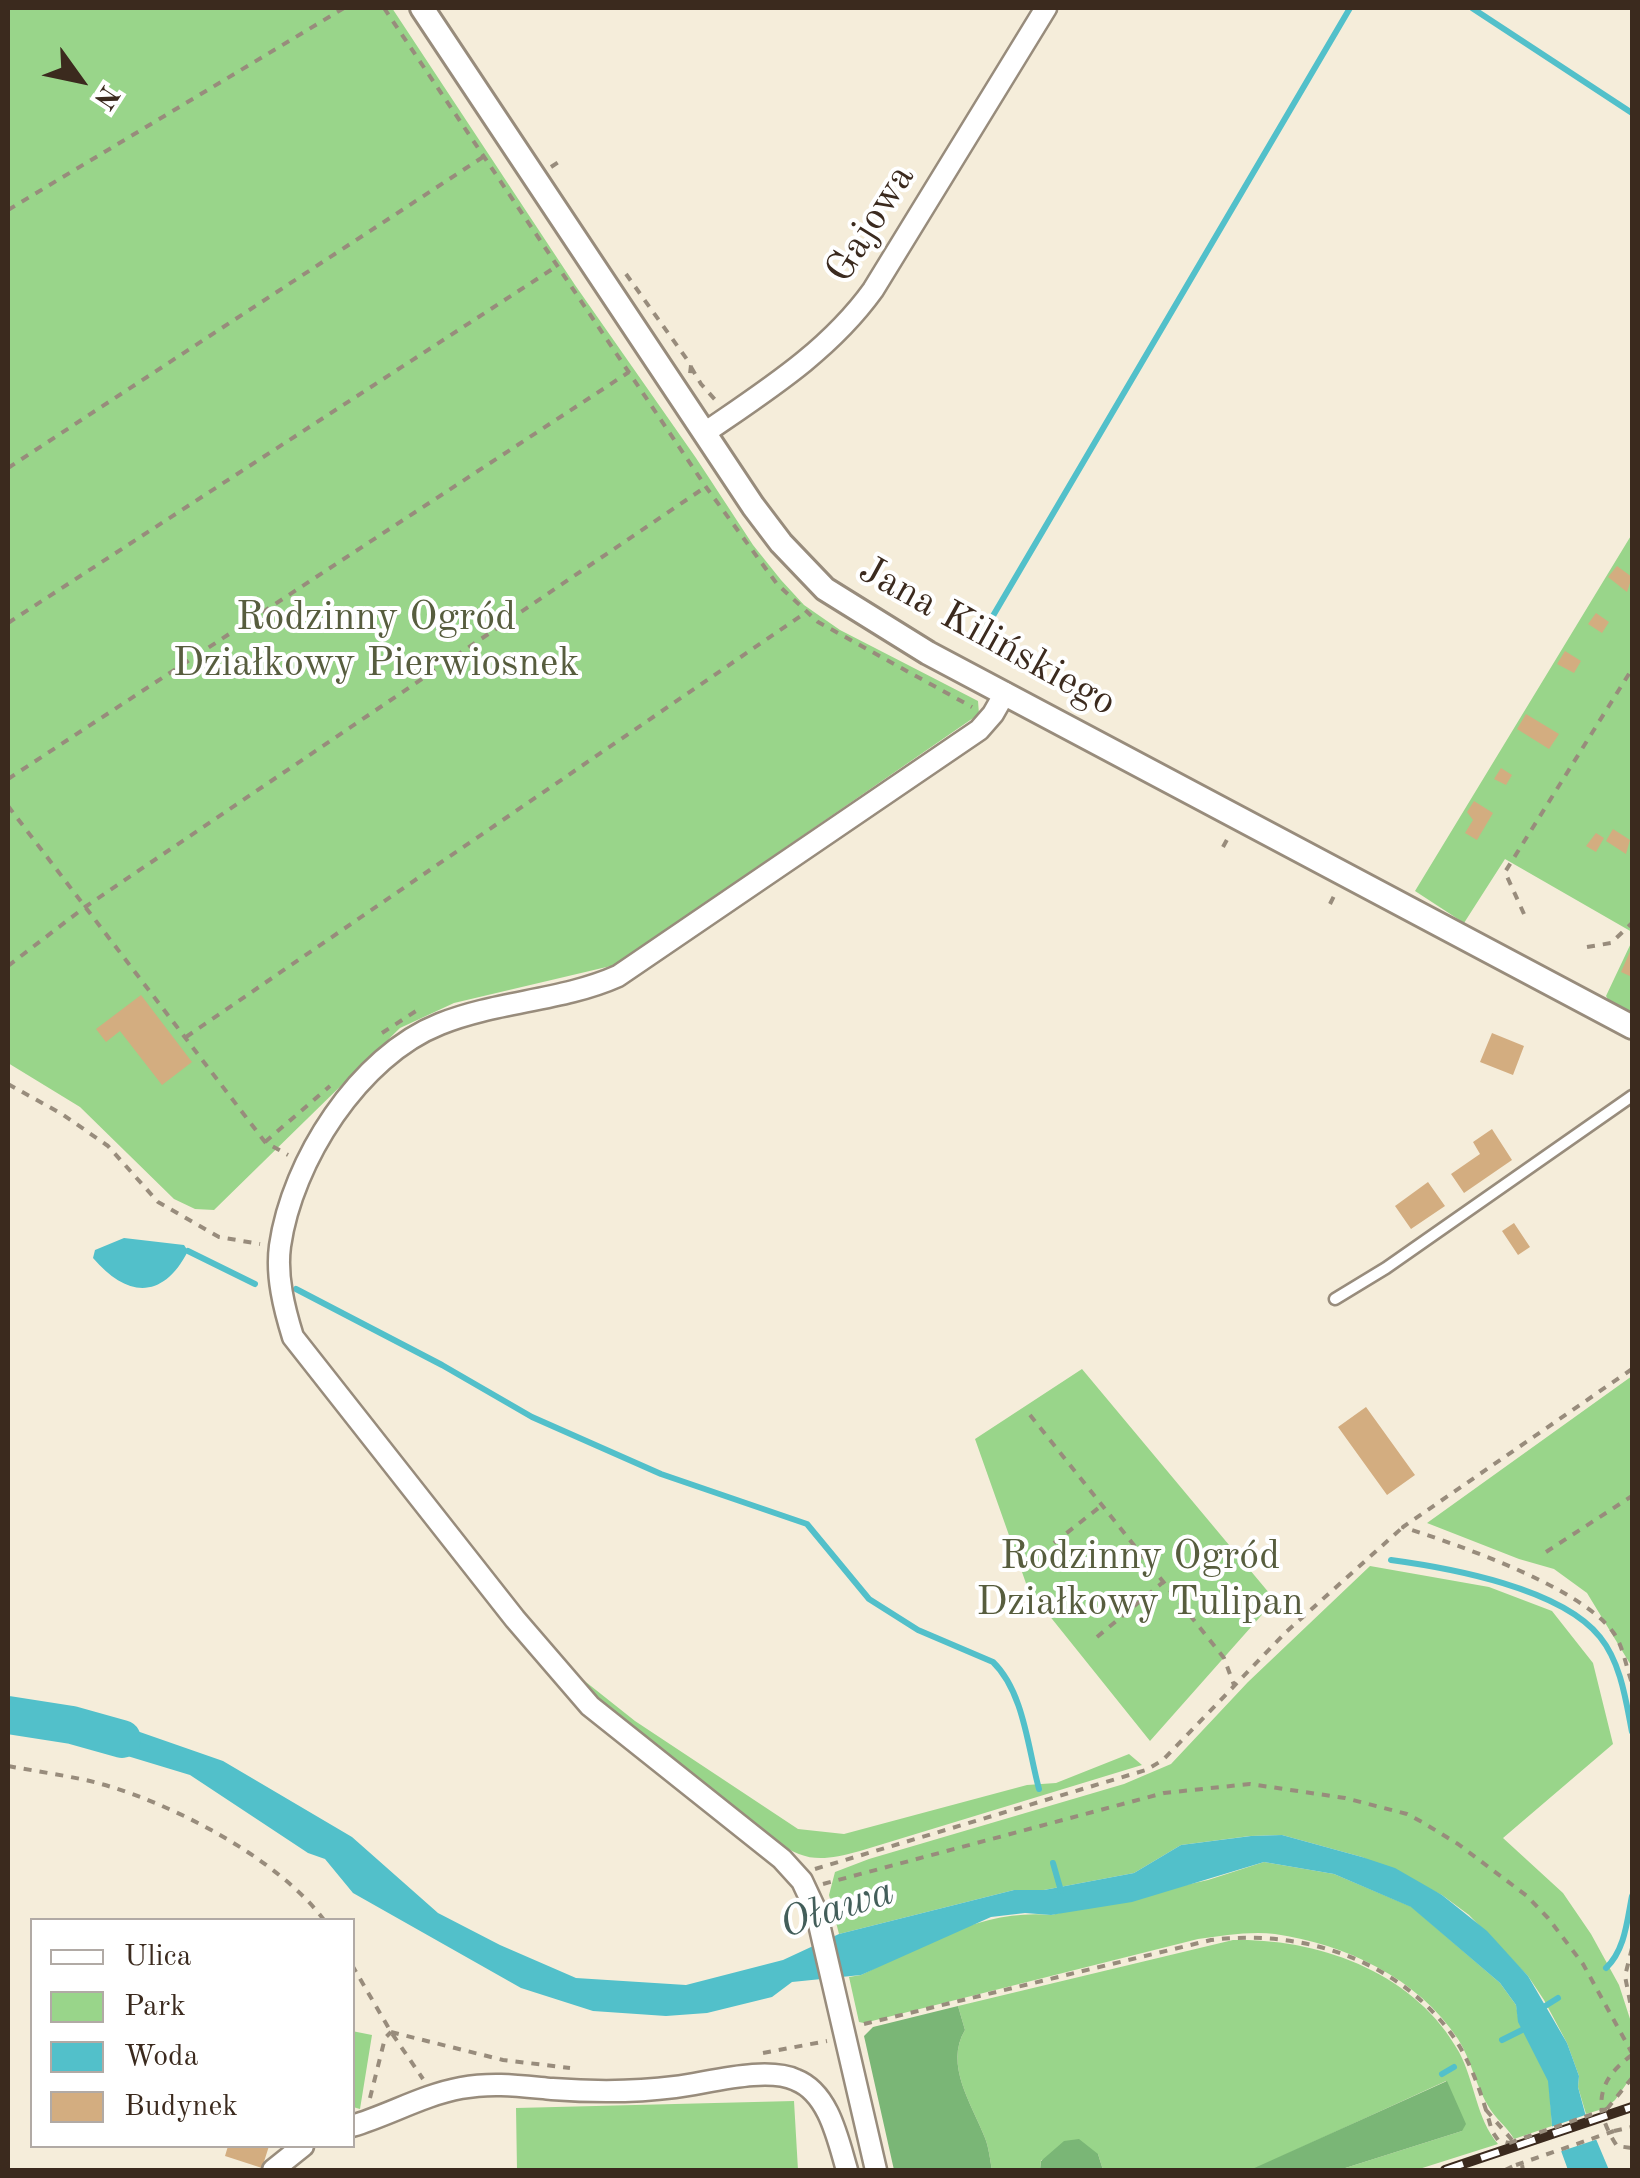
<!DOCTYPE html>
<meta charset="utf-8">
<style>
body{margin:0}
#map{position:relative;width:1640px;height:2178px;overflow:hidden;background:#f5edda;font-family:"Old Standard TT",serif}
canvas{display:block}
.frame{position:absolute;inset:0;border:10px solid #3b2a1e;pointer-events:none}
.legend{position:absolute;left:30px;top:1918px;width:325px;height:230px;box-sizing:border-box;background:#fff;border:2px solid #b1aaa5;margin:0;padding:12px 18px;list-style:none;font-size:30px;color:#3b2a1e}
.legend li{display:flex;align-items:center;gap:20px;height:50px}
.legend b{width:50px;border:2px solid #b1aaa5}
.north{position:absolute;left:30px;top:30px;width:100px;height:100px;-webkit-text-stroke:8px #fff;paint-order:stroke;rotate:123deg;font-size:28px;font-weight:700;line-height:40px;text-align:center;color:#3b2a1e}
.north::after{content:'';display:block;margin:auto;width:35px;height:45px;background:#3b2a1e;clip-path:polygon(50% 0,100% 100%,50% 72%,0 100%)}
</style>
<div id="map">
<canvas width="1640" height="2178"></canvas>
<div class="frame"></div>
<ul class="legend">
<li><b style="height:12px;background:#fff"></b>Ulica</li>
<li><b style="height:28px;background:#99d58a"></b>Park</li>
<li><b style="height:28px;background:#52c0ca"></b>Woda</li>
<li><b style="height:28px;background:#d3ad80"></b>Budynek</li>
</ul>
<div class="north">N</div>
</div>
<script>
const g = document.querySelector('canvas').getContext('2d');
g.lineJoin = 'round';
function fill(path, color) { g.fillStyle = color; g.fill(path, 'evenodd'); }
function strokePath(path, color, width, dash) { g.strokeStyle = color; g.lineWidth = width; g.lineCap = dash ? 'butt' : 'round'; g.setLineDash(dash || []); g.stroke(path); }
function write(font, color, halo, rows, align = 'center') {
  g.font = font + ' "Old Standard TT",serif'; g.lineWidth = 8; g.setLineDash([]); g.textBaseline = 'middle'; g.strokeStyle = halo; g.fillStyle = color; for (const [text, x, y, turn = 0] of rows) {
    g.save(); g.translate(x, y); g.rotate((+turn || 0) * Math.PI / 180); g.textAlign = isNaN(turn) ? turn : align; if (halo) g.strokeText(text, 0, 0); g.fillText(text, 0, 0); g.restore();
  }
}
fill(new Path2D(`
 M8 8H392L575 285 696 458 753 545 781 580 804 605 840 630 978 701 979 714 615 965 454 1003 400 1028 214 1210 195 1209 174 1199 80 1107 8 1063Z
 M1632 534V932L1505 859 1464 923 1415 891Z
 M1632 941V1015L1610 1003 1606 996Z
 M1082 1369 1275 1600 1150 1741 1028 1589 975 1439Z
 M1632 1376V1667L1587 1593 1554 1569 1519 1559 1427 1523Z
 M1370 1566 1489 1587 1552 1611 1593 1663 1613 1744 1503 1838 1563 1893 1591 1934 1619 1985 1632 2025V2076L1615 2100 1606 2108 1586 2114 1578 2087 1579 2076 1567 2043 1544 2000 1528 1976 1469 1915 1442 1895 1362 1857 1282 1835 1250 1836 1181 1845 1134 1873 1044 1890H1014L839 1934 829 1895 835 1872 869 1859 1124 1784 1171 1764 1248 1682Z
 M572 1671 635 1721 798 1829 844 1834 1027 1785 1056 1783 1129 1754 1142 1765 860 1851C822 1861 807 1863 774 1840L597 1700Z
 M1264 1862 1334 1874 1412 1907 1500 1983 1516 2005 1519 2022 1549 2081 1552 2126 1514 2139C1508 2128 1497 2120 1490 2109 1476 2088 1472 2061 1458 2039 1418 1978 1345 1944 1275 1934 1249 1931 1223 1936 1198 1939L864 2023 859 2022 849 1977 861 1975C924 1946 979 1909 1051 1915L1208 1880Z
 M1233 1940C1319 1938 1416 1973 1459 2052 1475 2082 1476 2118 1498 2144L1416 2170H1339L1462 2131 1446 2081 1252 2170H1103L1098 2154 1041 2160 1040 2170H992C990 2160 989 2148 985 2138 972 2104 944 2065 965 2030L958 2006Z
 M352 2031 372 2035 360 2109 353 2107Z
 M794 2101 798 2170H517L516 2108Z`), '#99d58a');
fill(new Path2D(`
 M958 2006 965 2030C944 2065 972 2104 985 2138 989 2148 990 2160 992 2170H894L864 2036 873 2027Z
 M1447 2081 1466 2124 1462 2131 1339 2170H1250Z
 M1079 2139 1098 2154 1103 2170H1040L1041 2161 1064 2141Z`), '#7ab676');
fill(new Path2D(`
 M124 1238 184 1245 188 1251C163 1300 127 1298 93 1258L95 1250Z
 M71 1708 223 1761 352 1837 438 1913 500 1945 576 1978 686 1985 783 1960 839 1934 1014 1890H1044L1134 1873 1181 1845 1251 1836 1282 1835 1362 1857 1395 1868 1442 1895 1487 1931 1528 1976 1567 2043 1579 2076 1578 2087 1585 2113 1609 2170H1568L1552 2126 1548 2081 1518 2022 1516 2005 1500 1983 1411 1907 1334 1874 1264 1862 1132 1902 1051 1915 1025 1913 991 1917 861 1975 792 1982 772 1997 707 2013 666 2016 593 2011 521 1988 353 1893 325 1859 308 1853 190 1775 68 1738Z`), '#52c0ca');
fill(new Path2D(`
 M1591 2113 1601 2138 1556 2153 1548 2128Z`), '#f5edda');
strokePath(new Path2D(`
 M1472 8 1632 113
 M977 643 1350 8
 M188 1251 255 1284
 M296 1289 442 1365 532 1417 661 1474 807 1524 869 1599 918 1630 993 1662C1024 1692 1028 1749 1039 1789
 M1391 1560C1450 1568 1561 1588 1600 1637 1621 1663 1626 1701 1632 1732
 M1053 1863 1061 1891
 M1606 1968C1625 1950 1627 1921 1632 1896
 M1542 2008 1558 1998
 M1502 2040 1528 2027
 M1442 2074 1454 2067`), '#52c0ca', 6);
strokePath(new Path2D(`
 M8 1715 72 1725 122 1739`), '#52c0ca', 38);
fill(new Path2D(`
 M1617 566 1632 577 1627 592 1608 577Z
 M1596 613 1609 622 1602 633 1588 624Z
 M1565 651 1581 661 1574 673 1557 664Z
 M1526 714 1559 734 1549 749 1517 729Z
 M1501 768 1512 775 1506 785 1494 779Z
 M1474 801 1493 813 1477 840 1465 833 1473 820 1467 812Z
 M1613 829 1630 840 1626 854 1606 841Z
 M1596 833 1604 838 1596 852 1586 846Z
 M1632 947V977L1621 972Z
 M141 995 192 1062 162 1085 120 1031 106 1042 96 1029Z
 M1492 1033 1524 1046 1513 1075 1480 1062Z
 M1492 1129 1512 1160 1464 1193 1451 1174 1480 1154 1473 1142Z
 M1428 1182 1445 1206 1411 1229 1395 1206Z
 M1514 1223 1530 1247 1518 1255 1502 1231Z
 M1366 1407 1415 1475 1387 1495 1338 1427Z
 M228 2146H269L262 2168 225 2156Z`), '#d3ad80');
const service = new Path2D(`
 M1335 1299 1386 1268 1632 1096`);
const minor = new Path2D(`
 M706 432C767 390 829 351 873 290L1046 8
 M352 2126C389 2115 423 2095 461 2088 493 2082 520 2086 552 2089 592 2092 636 2092 675 2087 708 2083 766 2066 796 2080 829 2093 838 2140 847 2170
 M273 2170 303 2146
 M876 2170 816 1911 802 1881 782 1859 590 1706 515 1619 293 1337C284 1308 276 1276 280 1246 292 1161 359 1056 440 1024 497 1001 562 1001 618 976L979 730 993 714 1005 693`);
const tertiary = new Path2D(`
 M422 8 753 506 781 543 825 589 928 653 1632 1027`);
strokePath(service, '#988c7c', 15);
strokePath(minor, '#988c7c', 25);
strokePath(tertiary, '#988c7c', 28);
strokePath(new Path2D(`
 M384 8 706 487 777 584 818 622 972 707
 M551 167 563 159
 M8 210 344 8
 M626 274 691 365 690 374
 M691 367 701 384 718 403
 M8 468 483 157
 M8 623 557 266
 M8 779 629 372
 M8 806 265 1142 288 1155
 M1223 847 1229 836
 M1330 904 1336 892
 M1524 914 1505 872 1632 669
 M1587 947 1611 943 1632 923
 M8 966 85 907 704 488
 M382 1033 416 1011
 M186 1037 805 613
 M8 1084 62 1114 108 1146 158 1202 219 1237 260 1244
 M265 1142 330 1086
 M1632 1369 1403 1527C1458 1545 1579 1586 1613 1632 1623 1645 1626 1667 1632 1683
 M1030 1415 1224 1658 1234 1685
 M1054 1543 1101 1506
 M1546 1552 1632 1496
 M1097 1637 1162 1583
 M8 1766C35 1771 63 1775 90 1781 167 1800 277 1857 324 1920
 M815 1869 1146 1770 1163 1760 1285 1633 1403 1527
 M823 1884 1164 1793 1250 1784 1345 1798 1407 1814 1422 1822 1458 1844 1527 1896 1548 1918 1583 1964 1632 2053
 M1632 1948 1625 1976 1632 2012
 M352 1965 391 2032 423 2079
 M864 2024 1211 1940C1300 1929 1394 1958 1450 2032 1471 2060 1483 2098 1492 2131L1498 2140 1509 2143
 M391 2032 503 2060 570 2068
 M763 2053 827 2041
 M1632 2055C1597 2080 1592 2108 1617 2146L1632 2148
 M370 2098 385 2038 391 2032
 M1607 2109 1632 2078
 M1486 2110 1512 2140
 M1614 2131 1632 2127
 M1522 2165 1523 2170
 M1505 2170 1516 2165`), '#988c7c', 4, [8, 8]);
strokePath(service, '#fff', 10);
strokePath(minor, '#fff', 20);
strokePath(tertiary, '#fff', 22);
const rail = new Path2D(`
 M1445 2170 1632 2107`);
strokePath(rail, '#3b2a1e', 10);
strokePath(rail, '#fff', 6, [19]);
strokePath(new Path2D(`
 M1509 2143 1607 2109
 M1516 2165 1614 2131`), '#988c7c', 4, [8, 8]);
write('40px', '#3b2a1e', '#fff', [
 ["Gajowa",871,224,-58],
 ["Jana Kilińskiego",987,637,29]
]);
write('40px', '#575d3e', '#fff', [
 ["Rodzinny Ogród",376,619],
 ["Działkowy Pierwiosnek",376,665],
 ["Rodzinny Ogród",1140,1558],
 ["Działkowy Tulipan",1140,1604]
]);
write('italic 42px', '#435e5a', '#fff', [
 ["Oława",837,1909,-18]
]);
</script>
